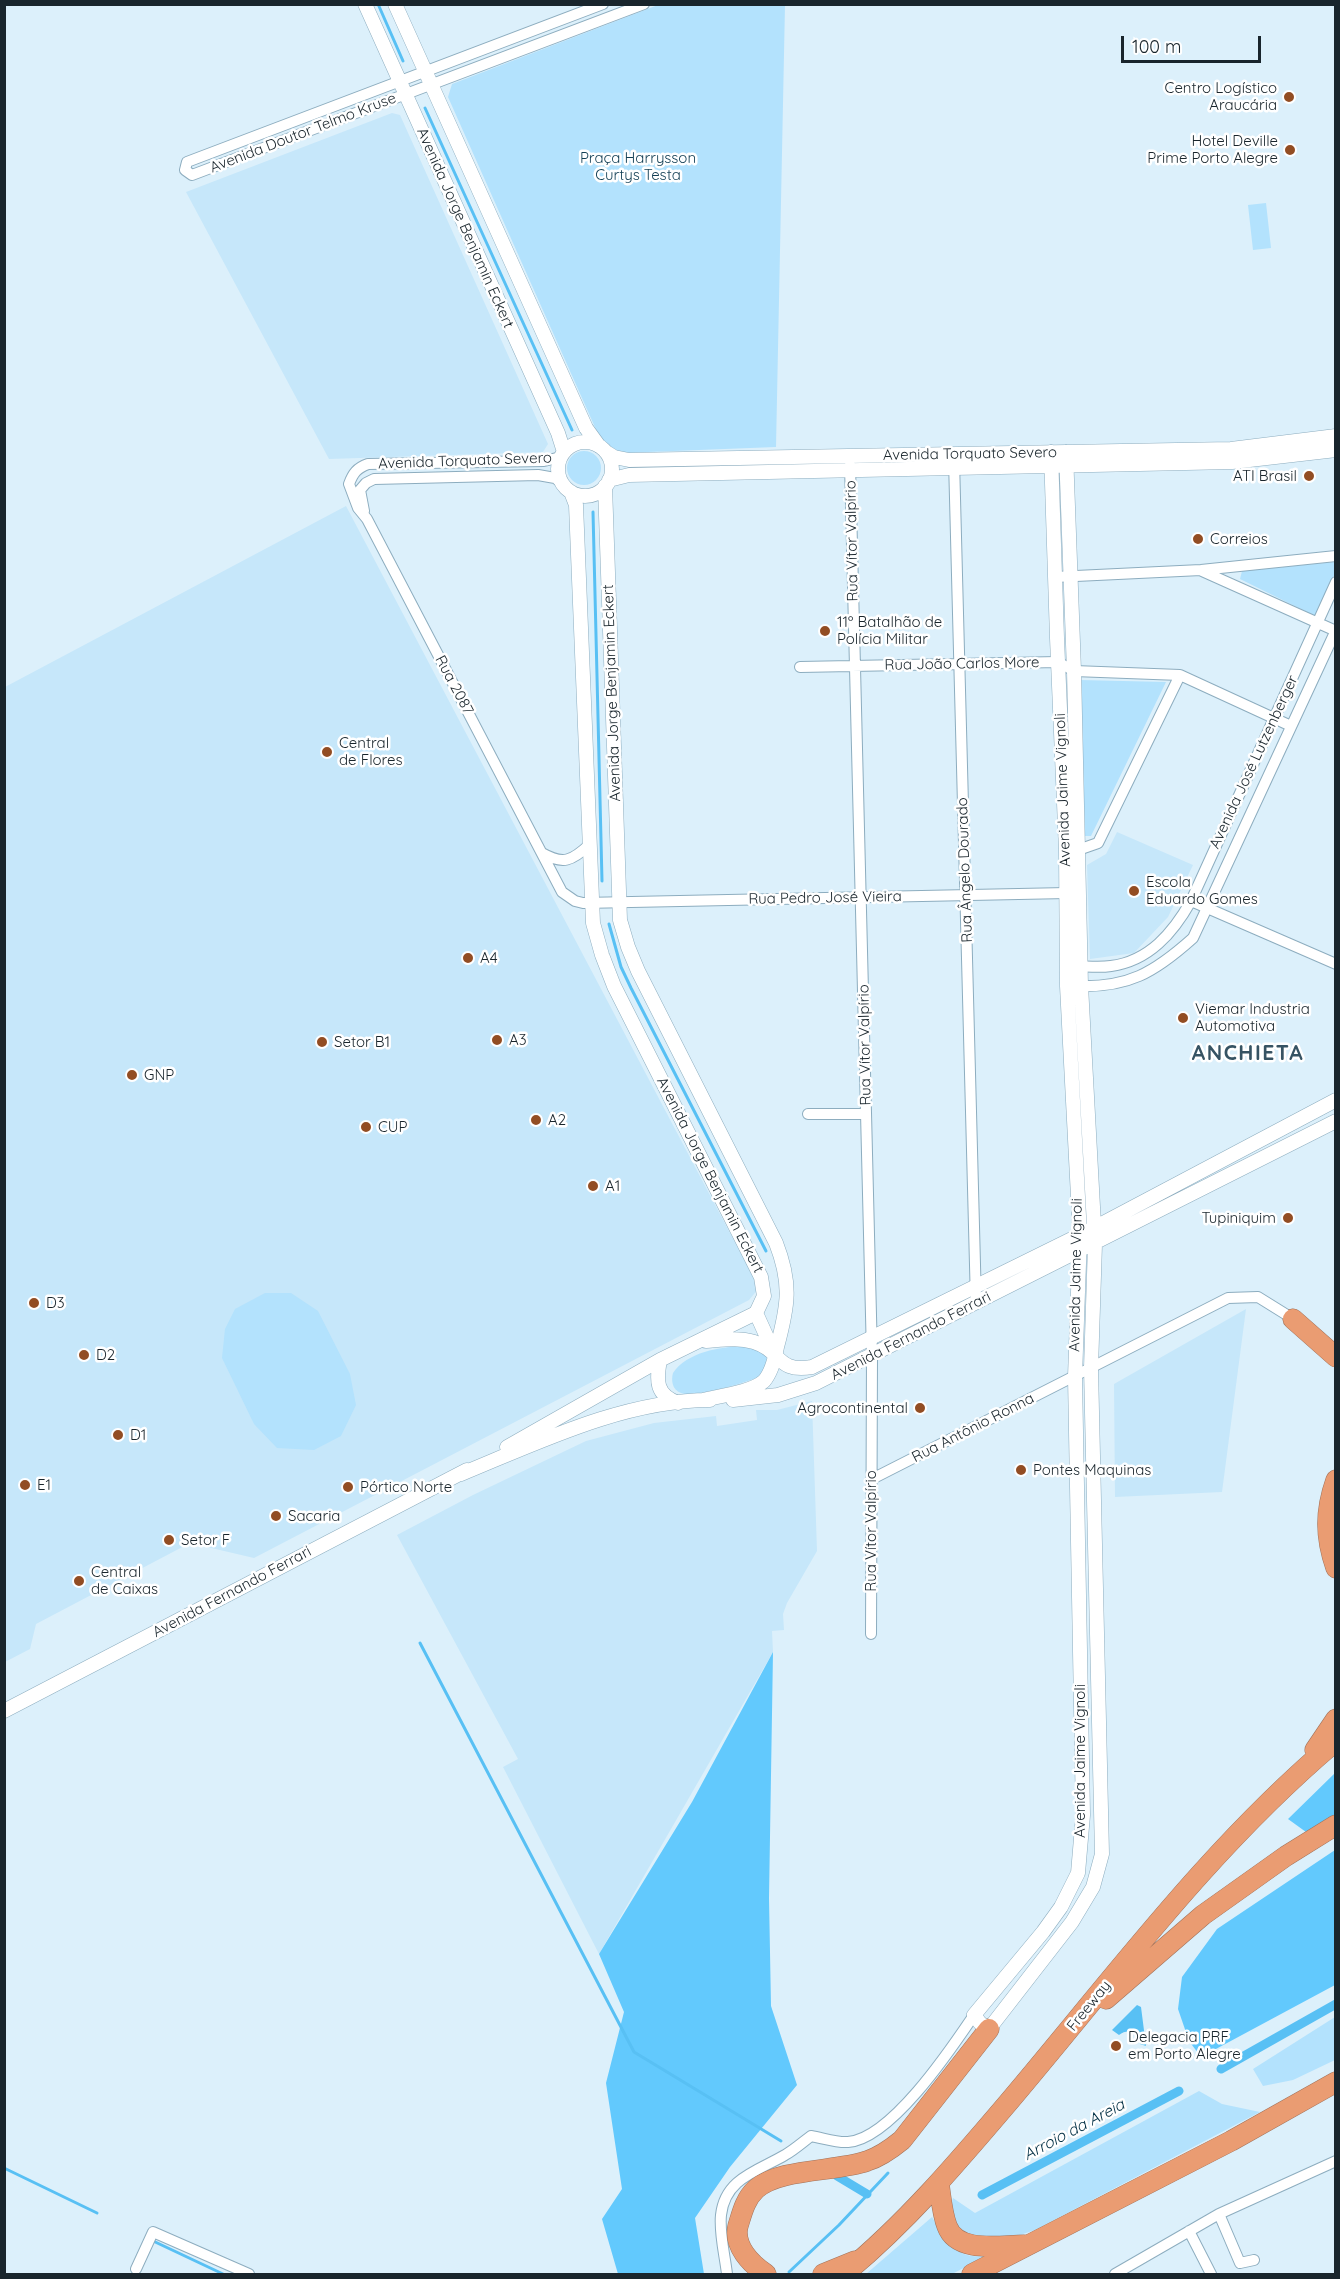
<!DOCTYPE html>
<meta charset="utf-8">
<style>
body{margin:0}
#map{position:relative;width:1340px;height:2279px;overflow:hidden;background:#dcf0fb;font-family:Quicksand,sans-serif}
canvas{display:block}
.frame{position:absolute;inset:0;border:6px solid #19252c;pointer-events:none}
.scale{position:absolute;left:1121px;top:36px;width:140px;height:27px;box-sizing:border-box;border:3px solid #19252c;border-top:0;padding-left:8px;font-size:18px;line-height:21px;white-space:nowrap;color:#19252c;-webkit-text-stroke:4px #fff;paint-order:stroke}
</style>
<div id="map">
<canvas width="1340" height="2279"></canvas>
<div class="frame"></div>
<div class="scale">100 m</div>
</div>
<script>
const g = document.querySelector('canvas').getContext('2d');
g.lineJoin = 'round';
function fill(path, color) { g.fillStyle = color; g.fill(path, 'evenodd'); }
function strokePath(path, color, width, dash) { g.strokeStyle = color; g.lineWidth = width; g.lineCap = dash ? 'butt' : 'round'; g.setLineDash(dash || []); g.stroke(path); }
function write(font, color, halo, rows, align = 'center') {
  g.font = font + ' Quicksand,sans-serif'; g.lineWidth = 5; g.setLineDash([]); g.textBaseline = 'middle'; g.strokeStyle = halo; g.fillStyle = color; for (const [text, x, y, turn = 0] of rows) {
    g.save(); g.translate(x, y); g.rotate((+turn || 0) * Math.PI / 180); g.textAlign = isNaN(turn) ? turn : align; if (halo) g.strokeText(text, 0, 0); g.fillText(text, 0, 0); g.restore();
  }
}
fill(new Path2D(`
 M392 113 400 115 548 444 543 452 329 459 186 192Z
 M346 506 759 1288 749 1300 254 1558 190 1543 36 1624 30 1649 5 1662V687Z
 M1117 832 1193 865 1168 917 1134 953 1090 959 1087 865 1106 854Z
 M1246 1309 1222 1492 1115 1497 1114 1384Z
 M812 1401 817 1551 787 1603 783 1614 784 1630 772 1631 773 1652 599 1954 503 1767 518 1759 397 1535 473 1495 586 1441 654 1423 716 1416 717 1426 757 1420 756 1410H777Z`), '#c6e7fa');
fill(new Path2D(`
 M658 5H785L776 447 622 453 607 445 598 434 448 97 452 84Z
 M1266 203 1271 248 1253 250 1248 205Z
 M567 468a17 17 0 1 1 34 0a17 17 0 1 1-34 0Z
 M1335 562V573L1317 617 1240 579 1242 571Z
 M1080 680 1166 682 1091 836H1085Z
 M265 1293H291L318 1311 350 1374 356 1405 341 1436 314 1450 277 1448 254 1424 222 1358 225 1329 235 1309Z
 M743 1346 754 1347 766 1356 768 1364 759 1377C744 1383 695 1398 681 1393 672 1390 671 1380 673 1373 687 1352 720 1347 743 1346Z
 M1335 2017V2060L1293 2080 1263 2086 1253 2069Z
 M1199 2091 1222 2104 1260 2112 1035 2230 1011 2238 968 2239C959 2227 947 2215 953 2198L975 2213Z
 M932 2217C939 2229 952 2251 967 2255 973 2257 981 2256 987 2256L952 2274H866Z`), '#b3e2fd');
fill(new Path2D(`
 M773 1652 769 1898 771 2006 797 2085 730 2167 695 2218 704 2274H618L602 2219 622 2189 606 2083 624 2012 599 1954 692 1802Z
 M1335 1773V1815L1306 1832 1288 1819Z
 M1335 1850V1985L1201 2057 1189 2041 1178 2009 1182 1977 1217 1929Z`), '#62c9fd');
fill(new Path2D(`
 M1137 2005 1141 2007 1146 2046 1140 2044C1140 2032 1128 2028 1119 2035L1112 2030Z`), '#58c0f4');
strokePath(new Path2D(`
 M378 4 403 61
 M425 108 572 430
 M593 512 602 881
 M609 924 621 967 631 988 766 1251
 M420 1643 634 2052 781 2141
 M4 2168 97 2213
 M151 2240 223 2274
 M789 2272 839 2225 888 2173`), '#58c0f4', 3);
strokePath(new Path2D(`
 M1221 2069 1336 2004
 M837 2176 867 2194
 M982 2195 1179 2091`), '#58c0f4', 9);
const minor = new Path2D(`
 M603 4 187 162 185 170 192 175 644 4
 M561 457 544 461 368 464C357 468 353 473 349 484L358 508 367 519 562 892 575 901 583 903 1067 893
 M954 460 976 1303
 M850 465 872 1355 871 1634
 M364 511 360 490 366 483 374 479 538 475 555 478 563 484
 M1202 571 1336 631
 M1055 577 1201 570 1336 556
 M800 667 1058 662 1074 671 1180 675 1291 726
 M1071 850H1078L1098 843 1180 675
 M542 853C563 865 572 861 589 845
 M1191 901 1336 964
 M1073 966C1086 966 1098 968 1111 966 1149 961 1173 933 1191 901L1336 582
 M1076 986C1128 988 1154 973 1193 938L1336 630
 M808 1114H866
 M872 1479 1228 1298 1258 1297 1295 1320
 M1219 2214 1240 2263 1254 2260
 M1189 2231 1211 2274
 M136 2269 153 2232 249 2274
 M727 2274C725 2256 719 2233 721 2215 725 2178 758 2171 785 2155 794 2150 803 2142 811 2136 823 2138 837 2143 848 2142 891 2139 951 2049 974 2015
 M1115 2274 1219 2214 1336 2161`);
const tertiary = new Path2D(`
 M365 4 558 433 564 452
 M395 4 586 428 599 446
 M558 469a27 27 0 1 1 54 0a27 27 0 1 1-54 0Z
 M606 452 614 457 629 460 1231 449 1336 436
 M1051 452 1057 638 1066 850 1067 986 1080 1235 1075 1377 1083 1815 1078 1873 1061 1907 1043 1932 974 2015 980 2023 989 2029 1072 1922 1093 1887 1102 1854 1091 1368 1095 1244 1081 986 1074 671 1066 452
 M609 480 629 475 1232 462 1336 450
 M605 486 620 920 628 947 638 971 776 1243C792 1284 788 1306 777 1347 775 1358 772 1372 764 1381 752 1392 719 1396 703 1400
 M571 492 576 505 593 923 602 955 614 986 761 1277 764 1296 756 1313
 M756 1313 775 1355
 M706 1341C721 1340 738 1337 754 1342 782 1351 776 1373 812 1367L1094 1228 1336 1100
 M660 1360C656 1381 656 1395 678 1403
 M733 1400 778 1395 816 1383 1336 1121
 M507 1447 660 1360 756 1313
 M461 1474C539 1442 625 1400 710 1400
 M4 1711 467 1470`);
const motorway = new Path2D(`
 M1293 1319 1336 1357
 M1336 1480C1325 1511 1325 1537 1336 1568
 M1315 1750 1336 1719
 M1106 1999 1203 1915 1286 1856 1336 1825
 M939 2184C941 2197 942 2213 947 2226 957 2254 1001 2245 1024 2245
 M766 2274C751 2264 733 2246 738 2226 742 2213 745 2199 756 2189 780 2168 836 2172 867 2161 880 2157 891 2149 902 2140L989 2029
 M823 2274 855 2261
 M844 2274C905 2224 956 2164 1007 2104 1113 1979 1210 1847 1336 1741
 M972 2274 1231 2141 1336 2082`);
strokePath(minor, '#8dadbf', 12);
strokePath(tertiary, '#8dadbf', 15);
strokePath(motorway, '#a1725a', 21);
strokePath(minor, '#fff', 10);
strokePath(tertiary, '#fff', 14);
strokePath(motorway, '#ea9c72', 20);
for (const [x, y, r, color] of [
 [1289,97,6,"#924d23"],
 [1290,150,6,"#924d23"],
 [1309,476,6,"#924d23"],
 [1198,539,6,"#924d23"],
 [825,631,6,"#924d23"],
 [327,752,6,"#924d23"],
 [1134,891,6,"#924d23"],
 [468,958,6,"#924d23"],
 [1183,1018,6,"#924d23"],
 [497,1040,6,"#924d23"],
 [322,1042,6,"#924d23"],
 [132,1075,6,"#924d23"],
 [536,1120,6,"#924d23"],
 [366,1127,6,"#924d23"],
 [593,1186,6,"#924d23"],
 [1288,1218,6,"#924d23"],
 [34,1303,6,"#924d23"],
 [84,1355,6,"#924d23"],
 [920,1408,6,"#924d23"],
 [118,1435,6,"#924d23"],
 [1021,1470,6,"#924d23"],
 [25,1485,6,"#924d23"],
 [348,1487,6,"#924d23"],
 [276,1516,6,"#924d23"],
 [169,1540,6,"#924d23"],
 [79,1581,6,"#924d23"],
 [1116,2046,6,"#924d23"]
]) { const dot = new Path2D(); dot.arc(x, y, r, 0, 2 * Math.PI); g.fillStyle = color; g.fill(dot); strokePath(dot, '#fff', 2); }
write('15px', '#19252c', '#fff', [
 ["Centro Logístico",1277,88,"right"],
 ["Araucária",1277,105,"right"],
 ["Hotel Deville",1278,141,"right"],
 ["Prime Porto Alegre",1278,158,"right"],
 ["ATI Brasil",1297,476,"right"],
 ["Correios",1210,539],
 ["11º Batalhão de",837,622],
 ["Polícia Militar",837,639],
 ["Central",339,743],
 ["de Flores",339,760],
 ["Escola",1146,882],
 ["Eduardo Gomes",1146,899],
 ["A4",480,958],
 ["Viemar Industria",1195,1009],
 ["Automotiva",1195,1026],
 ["A3",509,1040],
 ["Setor B1",334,1042],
 ["GNP",144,1075],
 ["A2",548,1120],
 ["CUP",378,1127],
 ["A1",605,1186],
 ["Tupiniquim",1276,1218,"right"],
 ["D3",46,1303],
 ["D2",96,1355],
 ["Agrocontinental",908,1408,"right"],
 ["D1",130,1435],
 ["Pontes Maquinas",1033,1470],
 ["E1",37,1485],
 ["Pórtico Norte",360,1487],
 ["Sacaria",288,1516],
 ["Setor F",181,1540],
 ["Central",91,1572],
 ["de Caixas",91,1589],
 ["Delegacia PRF",1128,2037],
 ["em Porto Alegre",1128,2054]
], 'left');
write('15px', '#19252c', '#fff', [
 ["Avenida Doutor Telmo Kruse",303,133,-21],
 ["Avenida Jorge Benjamin Eckert",465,228,66],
 ["Avenida Torquato Severo",970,454,-1],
 ["Avenida Torquato Severo",465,461,-2],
 ["Rua Vítor Valpírio",852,541,-91],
 ["Rua João Carlos More",962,664,-1],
 ["Rua 2087",454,685,62],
 ["Avenida Jorge Benjamin Eckert",612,693,-92],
 ["Avenida José Lutzenberger",1254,762,-65],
 ["Avenida Jaime Vignoli",1063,790,-92],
 ["Rua Ângelo Dourado",965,870,-92],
 ["Rua Pedro José Vieira",825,898,-1],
 ["Rua Vítor Valpírio",865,1045,-91],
 ["Avenida Jorge Benjamin Eckert",710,1175,63],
 ["Avenida Jaime Vignoli",1076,1275,-89],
 ["Avenida Fernando Ferrari",911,1336,-27],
 ["Rua Antônio Ronna",973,1428,-27],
 ["Rua Vítor Valpírio",871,1531,-90],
 ["Avenida Fernando Ferrari",232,1592,-28],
 ["Avenida Jaime Vignoli",1080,1761,-90],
 ["Freeway",1089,2006,-51]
]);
write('15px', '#113e54', '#fff', [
 ["Praça Harrysson",638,158],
 ["Curtys Testa",638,175]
]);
write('italic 16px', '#002e43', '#fff', [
 ["Arroio da Areia",1074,2130,-28]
]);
g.letterSpacing = '1.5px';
write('bold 21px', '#365363', '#fff', [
 ["ANCHIETA",1248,1054]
]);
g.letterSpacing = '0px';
</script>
